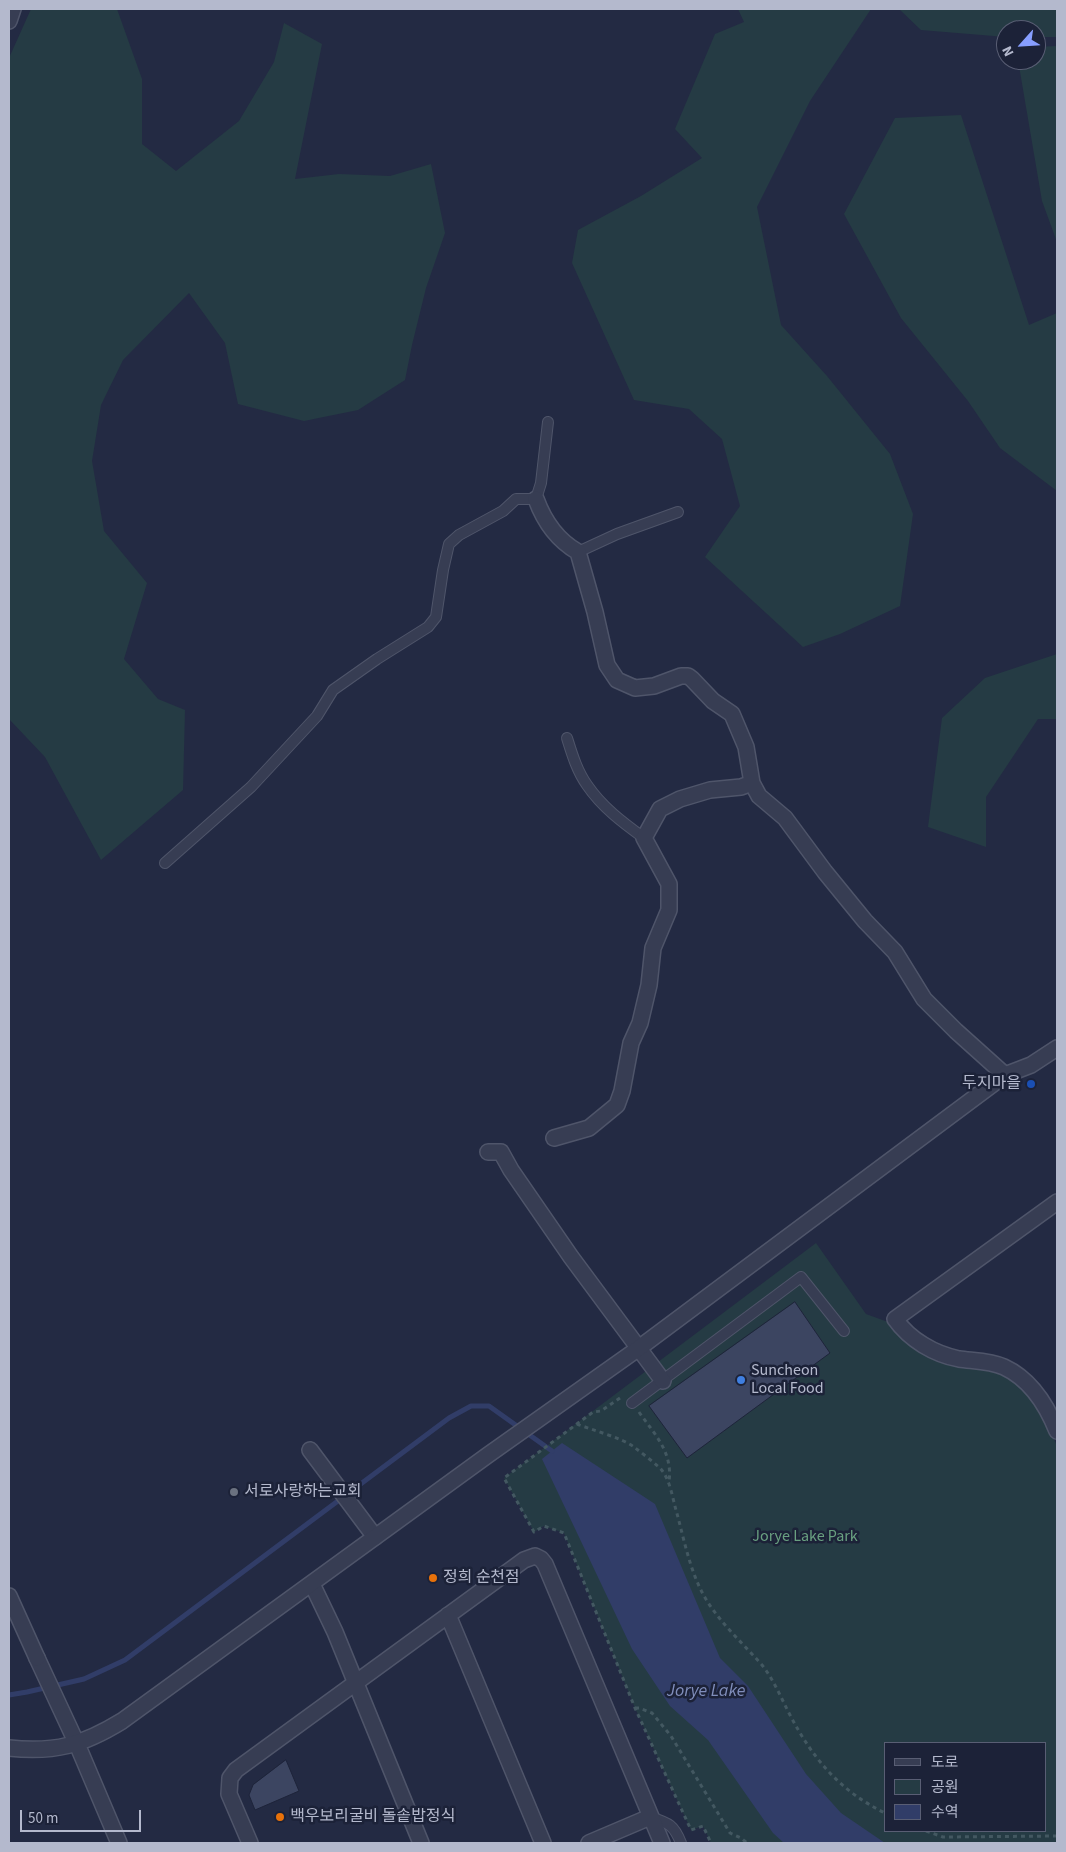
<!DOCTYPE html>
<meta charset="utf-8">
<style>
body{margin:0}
#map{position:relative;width:1066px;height:1852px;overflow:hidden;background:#232a43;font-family:"Source Sans 3","Noto Sans KR",sans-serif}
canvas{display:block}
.frame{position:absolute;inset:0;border:10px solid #b4b9cd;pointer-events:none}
.legend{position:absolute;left:884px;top:1742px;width:162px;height:90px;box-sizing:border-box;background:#1c2238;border:1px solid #595e74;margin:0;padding:6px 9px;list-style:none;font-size:15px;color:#b4b9cd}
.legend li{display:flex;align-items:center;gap:10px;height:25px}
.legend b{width:25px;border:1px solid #595e74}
.north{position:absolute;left:996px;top:20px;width:50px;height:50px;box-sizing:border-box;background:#1c2238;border:1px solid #595e74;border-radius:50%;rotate:244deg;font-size:14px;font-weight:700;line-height:20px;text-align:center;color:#b4b9cd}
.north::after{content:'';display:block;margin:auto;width:18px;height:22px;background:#879eff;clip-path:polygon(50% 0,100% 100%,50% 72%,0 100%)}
.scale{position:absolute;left:20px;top:1810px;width:121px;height:22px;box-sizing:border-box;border:2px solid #b4b9cd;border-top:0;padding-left:6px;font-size:15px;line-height:18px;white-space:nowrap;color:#b4b9cd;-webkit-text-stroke:4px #1c2238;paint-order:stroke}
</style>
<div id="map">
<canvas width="1066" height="1852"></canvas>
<div class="frame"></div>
<ul class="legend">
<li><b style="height:6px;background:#373d53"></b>도로</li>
<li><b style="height:14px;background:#253b44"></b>공원</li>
<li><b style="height:14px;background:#313d68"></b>수역</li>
</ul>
<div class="north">N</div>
<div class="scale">50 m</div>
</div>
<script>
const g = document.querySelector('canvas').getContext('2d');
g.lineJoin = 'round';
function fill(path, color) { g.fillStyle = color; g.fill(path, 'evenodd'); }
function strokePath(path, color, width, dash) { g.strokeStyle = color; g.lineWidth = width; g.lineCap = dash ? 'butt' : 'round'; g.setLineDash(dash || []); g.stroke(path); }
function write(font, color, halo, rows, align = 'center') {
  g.font = font + ' "Source Sans 3","Noto Sans KR",sans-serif'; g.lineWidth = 5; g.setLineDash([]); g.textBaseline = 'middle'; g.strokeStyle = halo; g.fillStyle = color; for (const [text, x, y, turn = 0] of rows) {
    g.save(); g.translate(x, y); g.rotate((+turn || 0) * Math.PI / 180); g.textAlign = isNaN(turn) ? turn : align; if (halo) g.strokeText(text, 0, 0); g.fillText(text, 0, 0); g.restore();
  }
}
fill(new Path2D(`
 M31 9H117L142 79V144L176 171 239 121 274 62 284 23 322 44 295 179 339 174 390 176 431 164 445 233 426 288 412 345 405 380 358 410 304 421 238 404 225 343 189 293 123 360 101 405 92 461 104 531 147 583 124 659 158 699 185 710 183 790 101 860 45 757 9 719V58Z
 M738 9H871L810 101 757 207 781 325 827 376 890 454 913 514 900 606 840 634 803 647 705 557 740 506 722 439 689 409 634 400 572 263 578 230 641 196 702 158 675 129 715 34 744 22Z
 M899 9H1057V37H1036V30H1006V37L921 30Z
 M1057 46V242L1042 201 1018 60H1036V47Z
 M961 115 1029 325 1057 313V491L1000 448 968 401 901 318 844 214 895 118Z
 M1057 654V719H1038L986 797V847L928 827 942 718 985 678Z
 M816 1243 866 1314 888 1322 903 1339 1012 1378 1036 1398 1057 1446V1843H711L703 1826 691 1830 635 1708 564 1533 544 1526 534 1532 504 1478ZM885 1743H1045V1831H885Z`), '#253b44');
fill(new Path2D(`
 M562 1443 655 1504 720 1658 748 1686 806 1774 841 1813 885 1843H784L773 1833 708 1740 670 1706 632 1649 542 1459Z`), '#313d68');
strokePath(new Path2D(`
 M9 1695 27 1692 84 1679 125 1660 449 1418 471 1406H489L552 1451`), '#313d68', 5);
const building = new Path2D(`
 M795 1302 830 1353 687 1458 649 1406Z
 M286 1760 299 1791 255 1810 249 1795 253 1785Z`);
fill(building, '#3c4561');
strokePath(building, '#1e243a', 1);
const service = new Path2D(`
 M578 552 617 534 678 512
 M567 738C572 754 577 771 587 785 602 807 622 822 644 838
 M165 863 251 787 317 716 333 690 377 659 428 627 436 617 443 570 449 544 459 535 503 511 516 499H536L541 483 548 422
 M632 1403 801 1277 844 1331
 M650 1817C669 1823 674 1825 681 1843`);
const minor = new Path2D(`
 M536 499C544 521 557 540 578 552L595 612 607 665 617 680 635 688 654 686 681 676H688L692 679 713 701 732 714 746 747 752 783
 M554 1138 589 1128 617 1105 622 1091 631 1043 640 1023 649 985 653 948 669 910V884L644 838 660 809 680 799 710 790 741 787 752 783 759 796 785 818 825 872 865 921 895 952 924 999 956 1031 1005 1075
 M488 1152H501L511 1170 571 1257 663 1381
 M1057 1202 895 1319C910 1340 934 1354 959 1359 974 1361 991 1361 1004 1367 1030 1379 1047 1406 1057 1431
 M310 1450 375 1537
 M312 1584 335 1632 421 1843
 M448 1615 543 1843
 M37 1658 77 1744
 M250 1843 229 1794 230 1778 236 1770 524 1560 535 1556 541 1559 545 1564 662 1843
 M589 1843 650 1817`);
const tertiary = new Path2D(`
 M9 21 13 9
 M9 1596 37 1658
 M77 1744 119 1843
 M9 1748C55 1753 83 1745 122 1721L488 1455 639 1348 1005 1075 1031 1065 1057 1048`);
strokePath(service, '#4f556a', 12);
strokePath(minor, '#4f556a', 18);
strokePath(tertiary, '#4f556a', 18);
strokePath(new Path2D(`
 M620 1398 601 1411 593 1412 504 1478 534 1532 544 1526 564 1533 635 1708 691 1830 703 1826 711 1843
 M639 1412C655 1435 673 1452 669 1482
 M577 1424C592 1430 622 1438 634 1447 642 1453 652 1461 660 1468 670 1479 672 1496 676 1510 683 1535 688 1562 699 1586 713 1617 740 1640 762 1665 774 1680 781 1698 790 1715 813 1759 840 1791 885 1813
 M635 1708H639L652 1713 671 1736 730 1833 741 1838 747 1843
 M926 1831 943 1837 1057 1836`), '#435861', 3, [4, 4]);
strokePath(service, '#373d53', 10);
strokePath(minor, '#373d53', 15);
strokePath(tertiary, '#373d53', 15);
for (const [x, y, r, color] of [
 [1031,1084,5,"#1a4fb4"],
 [741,1380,5,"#3f7fe0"],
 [234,1492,5,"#6b7280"],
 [433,1578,5,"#e8710a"],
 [280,1817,5,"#e8710a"]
]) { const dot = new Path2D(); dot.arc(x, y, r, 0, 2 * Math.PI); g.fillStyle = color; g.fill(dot); strokePath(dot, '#1c2238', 2); }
write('16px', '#b4b9cd', '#1c2238', [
 ["두지마을",1021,1084,"right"],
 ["Suncheon",751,1371],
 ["Local Food",751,1389],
 ["서로사랑하는교회",244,1492],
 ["정희 순천점",443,1578],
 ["백우보리굴비 돌솥밥정식",290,1817]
], 'left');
write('16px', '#69a080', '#1c2238', [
 ["Jorye Lake Park",805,1537]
]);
write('italic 18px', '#808ebb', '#1c2238', [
 ["Jorye Lake",706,1692]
]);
</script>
